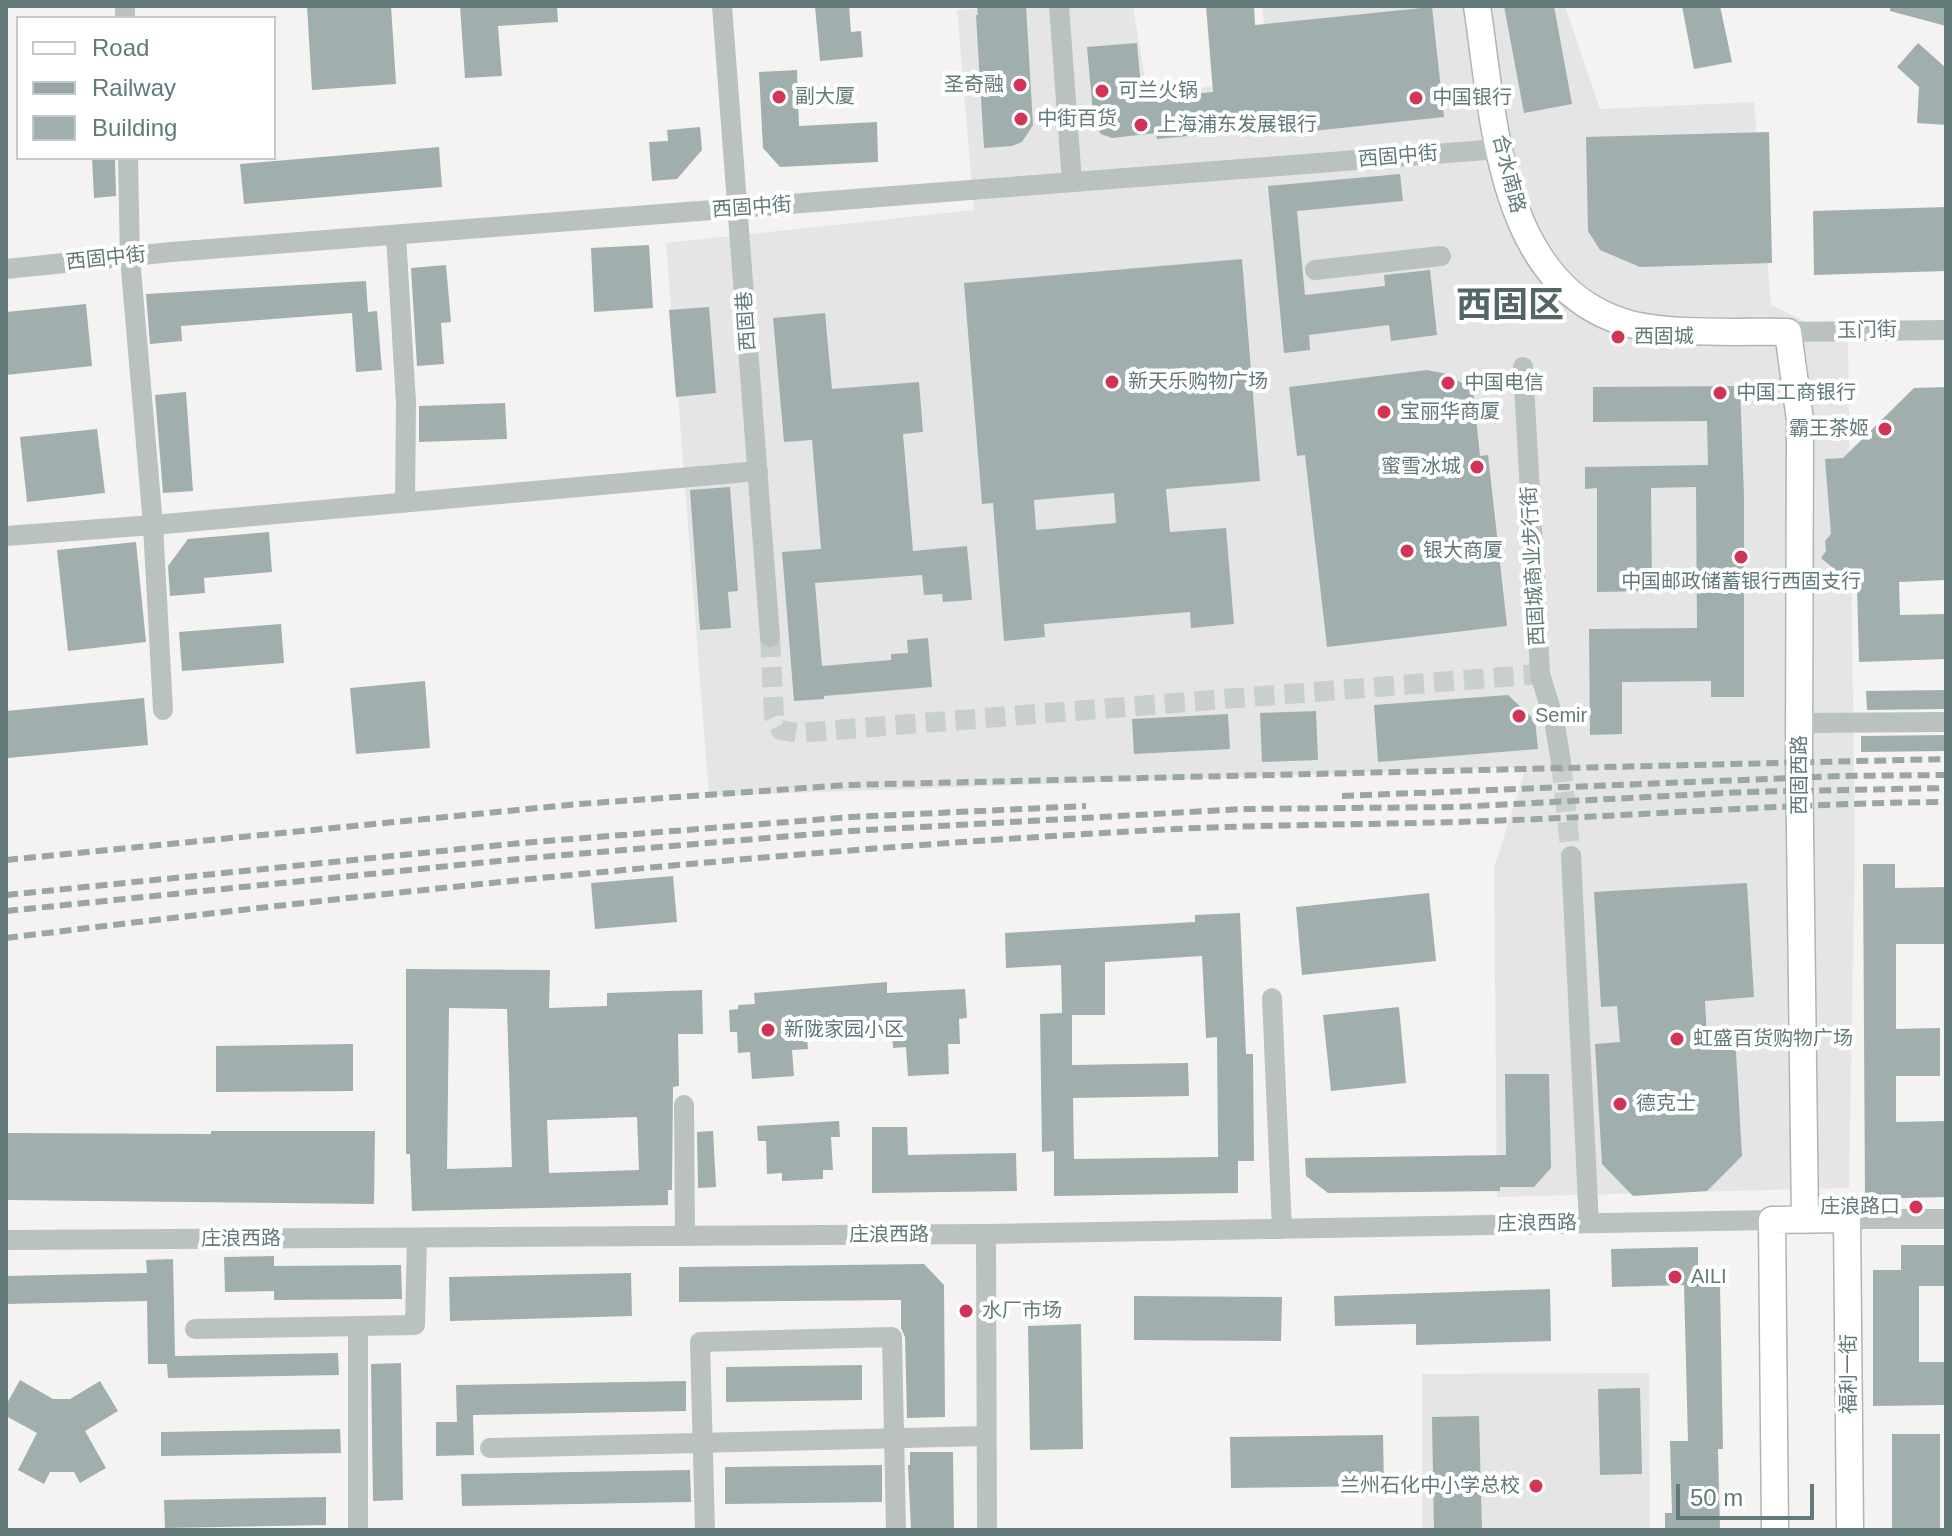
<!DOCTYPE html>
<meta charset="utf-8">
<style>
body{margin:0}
#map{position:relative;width:1952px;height:1536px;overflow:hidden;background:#f5f3f1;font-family:Helvetica,sans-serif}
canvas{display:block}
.frame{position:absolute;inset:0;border:8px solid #627a7a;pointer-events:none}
.legend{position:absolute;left:16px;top:16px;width:260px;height:144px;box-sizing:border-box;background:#fff;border:2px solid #c0caca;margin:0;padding:10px 14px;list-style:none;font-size:24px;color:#627a7a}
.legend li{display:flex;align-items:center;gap:16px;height:40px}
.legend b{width:40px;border:2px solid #c0caca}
.scale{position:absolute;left:1676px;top:1484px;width:138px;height:36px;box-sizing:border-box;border:4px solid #627a7a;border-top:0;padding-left:10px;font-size:24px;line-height:28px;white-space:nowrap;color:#627a7a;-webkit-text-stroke:6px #fff;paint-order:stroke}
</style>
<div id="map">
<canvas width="1952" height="1536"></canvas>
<div class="frame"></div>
<ul class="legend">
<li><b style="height:10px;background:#fff"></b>Road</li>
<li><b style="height:10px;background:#9aa5a5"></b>Railway</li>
<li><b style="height:22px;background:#a1aeae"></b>Building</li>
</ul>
<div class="scale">50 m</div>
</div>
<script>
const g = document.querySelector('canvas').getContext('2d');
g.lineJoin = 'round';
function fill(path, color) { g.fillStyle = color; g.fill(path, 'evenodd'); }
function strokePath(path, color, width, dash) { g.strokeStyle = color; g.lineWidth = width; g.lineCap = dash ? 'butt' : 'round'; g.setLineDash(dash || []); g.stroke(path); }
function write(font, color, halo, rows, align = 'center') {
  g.font = font + ' Helvetica,"Noto Sans SC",sans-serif'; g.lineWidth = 8; g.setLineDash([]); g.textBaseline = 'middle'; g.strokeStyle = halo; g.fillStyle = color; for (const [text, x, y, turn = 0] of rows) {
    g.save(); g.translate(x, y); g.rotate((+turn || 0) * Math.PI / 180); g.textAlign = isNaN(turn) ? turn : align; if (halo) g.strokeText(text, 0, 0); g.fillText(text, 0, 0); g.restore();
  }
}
fill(new Path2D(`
 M1021 6H1133L1147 91 1270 83 1262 6H1565L1600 109 1754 102 1771 305 1848 342 1855 841 1849 1188 1497 1197 1494 868 1526 767 709 796 666 243 974 210 957 10Z
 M1649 1373 1650 1530H1422V1374Z`), '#e5e5e5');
fill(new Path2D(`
 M307 6H391L396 84 312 90Z
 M460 6H557L558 22 498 26 502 76 465 78Z
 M815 6H849L851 32 861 31 863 57 820 61Z
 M977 6H1026L1033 125 1022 142 1012 146 984 148 976 15H978Z
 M1206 6H1254L1255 25 1432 7 1444 117 1294 133 1293 126 1157 139 1156 133 1112 138 1101 134 1094 124 1087 47 1137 43 1142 99 1213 92Z
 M1504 6H1554L1572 104 1524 113Z
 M1682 6H1720L1732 62 1694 69Z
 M1890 6H1946V26L1890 11Z
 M1918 43 1946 68V125L1917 123 1919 87 1897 67Z
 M797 70 799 126 877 122 878 162 780 167 763 148 759 72Z
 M700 127 702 150 677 179 652 181 649 142 668 141 667 130Z
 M1769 132 1772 263 1640 267 1600 250 1588 231 1586 137Z
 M439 147 442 187 244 204 240 164Z
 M92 158H115L116 196 94 198Z
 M1400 174 1403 201 1297 211 1305 295 1385 286 1384 275 1430 270 1437 335 1391 341 1389 325 1309 335 1310 350 1284 353 1268 186Z
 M1946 207V271L1814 275 1813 211Z
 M649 245 653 308 594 312 591 248Z
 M1242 259 1260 481 1166 489 1170 532 1226 528 1234 624 1191 628 1190 612 1044 624 1045 637 1004 641 993 503 982 504 964 283ZM1114 493 1116 523 1036 530 1034 500Z
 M446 265 451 322 441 323 444 364 417 366 411 268Z
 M366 281 368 312 377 311 382 370 356 372 352 313 181 326 182 341 150 344 146 294Z
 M86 304 92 366 6 375V312Z
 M709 307 716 393 676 397 669 310Z
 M825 313 832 389 919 382 923 432 903 434 913 551 967 546 972 600 943 602 942 594 924 595 922 575 815 583 822 666 891 660V654L908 653 907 640 928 638 932 687 824 696V699L794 701 782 552 821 549 812 440 784 442 773 318Z
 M1427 370 1447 374 1473 390 1480 456 1488 455 1507 626 1327 647 1305 455 1297 456 1289 387Z
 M1740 386 1744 496V697H1711V681L1622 682V734L1590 735 1589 629 1697 628 1696 487 1651 488 1652 591 1597 592V488L1585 489V467L1708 465 1707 421 1593 422V387Z
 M1946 387V580L1899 582 1900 615 1946 614V659L1859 662 1857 586 1834 587 1833 568 1821 558 1826 551 1825 541 1831 534 1825 459 1843 458 1914 388Z
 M186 392 193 491 163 493 155 395Z
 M505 403 507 439 419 442V406Z
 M97 429 105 493 27 502 20 437Z
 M730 487 738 591 728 592 731 628 700 630 690 490Z
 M269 532 272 572 204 578 205 593 170 596 168 566 188 539Z
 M136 542 146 642 68 651 57 550Z
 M281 624 284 663 182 671 179 632Z
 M425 681 430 748 356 754 350 688Z
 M1946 690V709L1867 710 1866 691Z
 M1508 695 1535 720 1538 749 1378 762 1374 705Z
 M144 698 148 745 8 758 6 711Z
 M1316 711 1318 760 1262 762 1260 713Z
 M1228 714 1230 749 1134 754 1132 719Z
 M1946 735V751L1861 752V736Z
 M1863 864H1895V888L1946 887V944H1896V1029L1940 1028V1076H1896V1122L1946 1121V1197L1865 1199Z
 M673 876 677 922 595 929 591 883Z
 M1747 883 1754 997 1705 1001 1707 1037 1735 1035 1742 1156 1707 1191 1633 1196 1602 1164 1595 1044 1620 1042 1617 1006 1601 1007 1594 892Z
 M1429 893 1436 961 1302 975 1296 907Z
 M1240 913 1246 1054H1253L1254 1161H1238V1193L1054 1196V1151L1042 1152 1040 1014 1062 1013 1061 965 1006 968 1005 933 1195 922V915ZM1202 956 1206 1038 1217 1037 1218 1157 1074 1159 1073 1098 1189 1096 1188 1063 1072 1065V1015H1105V962Z
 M406 969 550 970 549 1008 607 1006V993L702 990 703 1034H678L679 1086 673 1087 672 1190H668V1205L412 1211 410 1154H406ZM449 1008 507 1009 512 1167 447 1169ZM637 1117 639 1170 549 1173 547 1120Z
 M887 982V993L965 989 967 1018 959 1019 960 1044H948L949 1074 908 1076 906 1047 893 1048 892 1032 807 1037 808 1049 792 1050 794 1076 752 1079 750 1052 738 1053 737 1032H730L729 1010 738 1009V1005L755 1004 754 993Z
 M1399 1007 1406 1083 1331 1091 1323 1015Z
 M353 1044V1091L216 1092V1046Z
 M1505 1074H1549L1551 1168 1534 1187H1500V1191L1328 1193 1306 1176 1305 1158 1506 1155Z
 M839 1121 840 1137H831L833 1170H823V1179L782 1181V1173L767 1174 766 1141H758L757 1126Z
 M872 1127H907L908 1155 1016 1153 1017 1191 872 1193Z
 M211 1131H375L374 1204 6 1200V1133L211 1134Z
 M713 1131 716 1187 698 1188 697 1132Z
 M1901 1245H1946V1286H1919V1362H1946V1405L1873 1406V1270H1901Z
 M1698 1247V1284H1720L1723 1449H1718L1720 1530H1665V1513H1672L1670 1441H1688L1684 1285 1612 1287 1611 1249Z
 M274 1256V1266L401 1265 402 1299 274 1300V1291L225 1292 224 1257Z
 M173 1259 175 1356 338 1353 339 1375 168 1378 167 1364H148L147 1301 6 1304V1276L147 1273 146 1260Z
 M924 1264 944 1285 945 1417 907 1418 905 1337 901 1328V1300L679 1302V1267Z
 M631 1273 632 1316 450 1321 449 1277Z
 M1550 1289 1551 1341 1416 1345V1324L1335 1326 1334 1296Z
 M1134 1296 1282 1297 1281 1341 1134 1340Z
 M1081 1324 1083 1449 1030 1450 1028 1326Z
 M401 1363 403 1500 373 1501 371 1364Z
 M862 1365V1400L726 1402V1367Z
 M20 1380 53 1399H70L100 1381 118 1411 85 1431 106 1468 80 1483 74 1472H50L44 1484 18 1470 37 1433 6 1416V1405Z
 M686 1381V1411L473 1415 474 1455 436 1456V1422H457L456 1385Z
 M1640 1388 1642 1474 1600 1475 1598 1389Z
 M1479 1416 1482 1530H1434L1432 1417Z
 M340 1429 341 1453 161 1456V1432Z
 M1892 1434H1940V1530H1892Z
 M1383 1435 1384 1486 1231 1488 1230 1437Z
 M910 1452H953L954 1530H911L908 1465H910Z
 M882 1465V1502L725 1504V1467Z
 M690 1470 691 1502 462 1506 461 1474Z
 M326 1497V1525L165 1528 164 1500Z`), '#a1aeae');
strokePath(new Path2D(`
 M770 637 774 716 781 730 797 733 1540 674
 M1561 762 1571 856`), '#c9cfcd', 20, [20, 10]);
const major = new Path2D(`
 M1477 6C1494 116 1498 289 1630 324 1673 335 1742 331 1788 332L1800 420 1799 752 1805 1220
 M1775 1530 1772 1220 1847 1219 1850 1530`);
strokePath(major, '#adb5b5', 29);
strokePath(new Path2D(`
 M125 6V18
 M722 6 770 637
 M1059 6 1072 182
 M128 158 130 258 153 525 163 710
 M396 235 406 403 405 503
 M6 269 171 252 1499 149
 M1315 270 1441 256
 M1788 332 1946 330
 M1523 367 1540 674 1554 720 1561 762
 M6 536 153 525 758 471
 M1799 723 1946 722
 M1571 856 1589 1223
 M1272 998 1282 1229
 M684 1105 685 1236
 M1847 1219H1946
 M986 1234 987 1530
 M6 1240 986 1234 1772 1220
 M358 1326V1528
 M195 1329 415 1325 417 1238
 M490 1448 986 1436
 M705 1530 700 1342 892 1337 896 1530`), '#b9c1c1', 20);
strokePath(major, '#fff', 26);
strokePath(new Path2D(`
 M1342 796 1841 776 1946 775
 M6 860 579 804 847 785 1946 759
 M6 895 521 843 851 817 1086 806
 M6 911 518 859 850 831 1244 809 1456 807 1744 792 1946 788
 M6 938C387 891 771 851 1155 830 1265 824 1376 825 1487 821 1640 816 1793 803 1946 802`), '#9aa5a5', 6, [12, 6]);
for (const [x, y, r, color] of [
 [1020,85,8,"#d23456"],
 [1102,91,8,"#d23456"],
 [779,97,8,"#d23456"],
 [1416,98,8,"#d23456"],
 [1021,119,8,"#d23456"],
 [1141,125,8,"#d23456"],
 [1618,337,8,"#d23456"],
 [1112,382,8,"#d23456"],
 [1448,383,8,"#d23456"],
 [1720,393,8,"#d23456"],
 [1384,412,8,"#d23456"],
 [1885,429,8,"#d23456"],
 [1477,467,8,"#d23456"],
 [1407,551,8,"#d23456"],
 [1741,557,8,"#d23456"],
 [1519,716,8,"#d23456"],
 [768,1030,8,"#d23456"],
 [1677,1039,8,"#d23456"],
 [1620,1104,8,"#d23456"],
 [1916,1207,8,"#d23456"],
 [1675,1277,8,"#d23456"],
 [966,1311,8,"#d23456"],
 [1536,1486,8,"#d23456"]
]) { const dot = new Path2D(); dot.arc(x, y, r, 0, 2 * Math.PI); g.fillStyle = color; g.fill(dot); strokePath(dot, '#fff', 3); }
write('20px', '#627a7a', '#fff', [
 ["圣奇融",1004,85,"right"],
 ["可兰火锅",1118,91],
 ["副大厦",795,97],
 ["中国银行",1432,98],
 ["中街百货",1037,119],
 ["上海浦东发展银行",1157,125],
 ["西固城",1634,337],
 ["新天乐购物广场",1128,382],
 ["中国电信",1464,383],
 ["中国工商银行",1736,393],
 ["宝丽华商厦",1400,412],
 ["霸王茶姬",1869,429,"right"],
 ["蜜雪冰城",1461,467,"right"],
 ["银大商厦",1423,551],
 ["中国邮政储蓄银行西固支行",1741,582,"center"],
 ["Semir",1535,716],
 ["新陇家园小区",784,1030],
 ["虹盛百货购物广场",1693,1039],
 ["德克士",1636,1104],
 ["庄浪路口",1900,1207,"right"],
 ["AILI",1691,1277],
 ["水厂市场",982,1311],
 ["兰州石化中小学总校",1520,1486,"right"]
], 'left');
write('20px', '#627a7a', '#fff', [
 ["西固中街",1398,157,-5],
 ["合水南路",1508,174,76],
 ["西固中街",752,208,-4],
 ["西固中街",106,259,-6],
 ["西固巷",747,321,-94],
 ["玉门街",1867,331,-1],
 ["西固城商业步行街",1534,566,-93],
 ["西固西路",1800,775,-90],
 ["庄浪西路",1537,1224,-1],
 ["庄浪西路",889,1235],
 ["庄浪西路",241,1239],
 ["福利一街",1849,1374,-90]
]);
write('bold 36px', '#546565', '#fff', [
 ["西固区",1510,307]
]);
</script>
